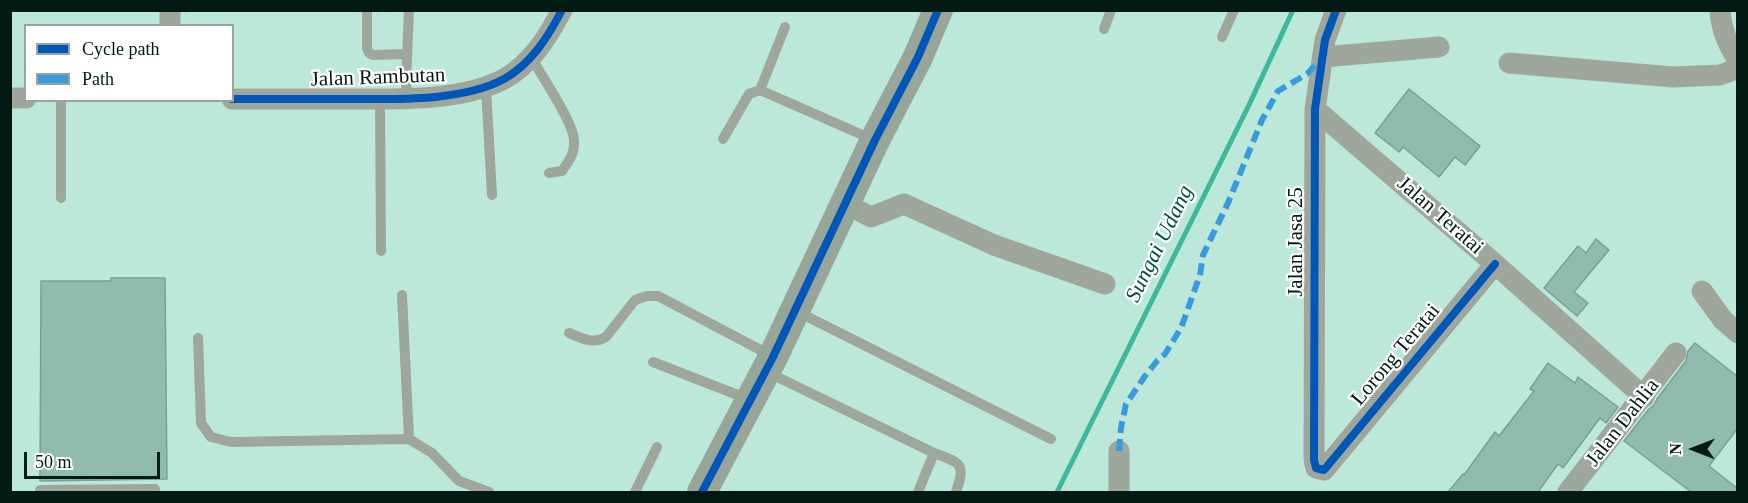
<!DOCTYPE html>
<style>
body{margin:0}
#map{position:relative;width:1748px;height:503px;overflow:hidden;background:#bce8da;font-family:"Times New Roman",serif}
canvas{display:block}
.frame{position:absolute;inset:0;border:12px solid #021a13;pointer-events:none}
.legend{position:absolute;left:24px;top:24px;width:210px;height:78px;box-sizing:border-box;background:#fff;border:2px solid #9aa3a1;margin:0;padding:8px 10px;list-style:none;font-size:18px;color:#021a13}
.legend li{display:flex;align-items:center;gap:12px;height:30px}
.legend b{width:30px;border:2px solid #9aa3a1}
.north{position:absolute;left:1664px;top:419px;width:60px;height:60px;-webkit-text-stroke:4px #fff;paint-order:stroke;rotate:270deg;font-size:16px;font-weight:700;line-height:24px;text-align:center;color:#021a13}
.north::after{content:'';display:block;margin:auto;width:21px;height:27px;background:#021a13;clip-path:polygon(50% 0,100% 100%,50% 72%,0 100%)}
.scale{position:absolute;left:24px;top:452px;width:136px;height:27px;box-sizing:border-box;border:3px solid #021a13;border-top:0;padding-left:8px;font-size:18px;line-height:21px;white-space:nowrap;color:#021a13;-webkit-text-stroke:4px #fff;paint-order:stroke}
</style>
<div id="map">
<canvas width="1748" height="503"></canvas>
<div class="frame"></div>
<ul class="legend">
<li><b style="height:8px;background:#0057b8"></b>Cycle path</li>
<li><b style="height:8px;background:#399bde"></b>Path</li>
</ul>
<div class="north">N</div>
<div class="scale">50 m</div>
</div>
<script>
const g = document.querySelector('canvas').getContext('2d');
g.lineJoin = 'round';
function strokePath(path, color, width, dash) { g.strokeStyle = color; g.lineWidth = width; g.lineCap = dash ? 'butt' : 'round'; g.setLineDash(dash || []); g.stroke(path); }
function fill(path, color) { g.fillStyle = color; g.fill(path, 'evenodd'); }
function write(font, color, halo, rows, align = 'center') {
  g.font = font + ' "Times New Roman",serif'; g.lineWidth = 4.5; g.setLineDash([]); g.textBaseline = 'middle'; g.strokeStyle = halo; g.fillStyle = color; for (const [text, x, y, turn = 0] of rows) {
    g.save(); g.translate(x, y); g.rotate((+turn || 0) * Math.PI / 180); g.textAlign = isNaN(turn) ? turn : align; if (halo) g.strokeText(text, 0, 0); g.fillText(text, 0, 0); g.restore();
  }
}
strokePath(new Path2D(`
 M1057 492 1249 105 1293 10`), '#3db89e', 5);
const building = new Path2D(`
 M1409 89 1480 146 1465 165 1455 157 1439 177 1403 147 1399 152 1375 133Z
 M1596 239 1609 250 1574 292 1588 303 1577 316 1544 288 1578 246 1586 253Z
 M111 278H165L167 479 40 481 41 281H111Z
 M1695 343 1737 376V429L1709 466 1737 488V492H1691L1624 441 1649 409 1654 405 1657 399 1686 361 1688 351Z
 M1548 363 1575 383 1578 377 1618 407 1606 423 1600 418 1563 468 1558 464 1538 492H1448L1463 474 1464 475 1495 432 1499 436 1534 391 1530 389Z`);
fill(building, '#90bcb0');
strokePath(building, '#7c9f95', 1.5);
strokePath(new Path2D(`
 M367 10V48L369 53 373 55 407 54
 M1104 29 1111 10
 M1222 37 1234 10
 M531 57C541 75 574 123 574 141 575 153 569 161 562 171L549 173
 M486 87 492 195
 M760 90 785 27
 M380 99 381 251
 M408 99 406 82 409 10
 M61 100V198
 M723 139 749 94 760 90 874 140
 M402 295 409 439
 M796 311 1051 439
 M569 333C582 338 593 345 606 337L635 300 647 296H658L772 356
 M198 338 201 423 211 437 231 442 409 439 432 453 459 481 489 492
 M653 362 748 399
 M767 372 934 453C961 463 966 463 956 492
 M40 490 155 489
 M635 492 657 447
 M918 492 934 453`), '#9fa79c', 10);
strokePath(new Path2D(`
 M170 10V26
 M1336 10 1325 40 1315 109 1314 460 1316 468 1324 470 1495 264
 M1720 10C1721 29 1727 44 1738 60
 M1323 57 1439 47
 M1509 63 1673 77 1720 75 1731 71 1738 66
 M10 98H26
 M232 99C271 99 309 99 347 99 394 99 461 102 504 79 531 64 548 37 562 10
 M1315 109 1495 264 1644 397
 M846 204 871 217 904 204 994 245 1105 284
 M1702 291 1723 320 1738 333
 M1119 451V492
 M1568 492 1676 353`), '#9fa79c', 21);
strokePath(new Path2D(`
 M702 492 773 357 875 140 918 57 938 10`), '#98a699', 30);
strokePath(new Path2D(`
 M1119 451 1121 428 1126 404 1145 376 1157 361 1165 354 1181 328 1200 275 1203 255 1228 203 1262 120 1278 91 1307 74 1321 59`), '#399bde', 6, [12, 6]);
strokePath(new Path2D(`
 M1336 10 1325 40 1315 109 1314 460 1316 468 1324 470 1495 264
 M232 99C271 99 309 99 347 99 394 99 461 102 504 79 531 64 548 37 562 10
 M702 492 773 357 875 140 918 57 938 10`), '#0057b8', 8);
write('21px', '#021a13', '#fff', [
 ["Jalan Rambutan",378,78,-2],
 ["Jalan Teratai",1440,216,41],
 ["Jalan Jasa 25",1296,242,-90],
 ["Lorong Teratai",1396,355,-50],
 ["Jalan Dahlia",1623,423,-52]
]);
write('italic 22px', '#004e3d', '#fff', [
 ["Sungai Udang",1160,244,-64]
]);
</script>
